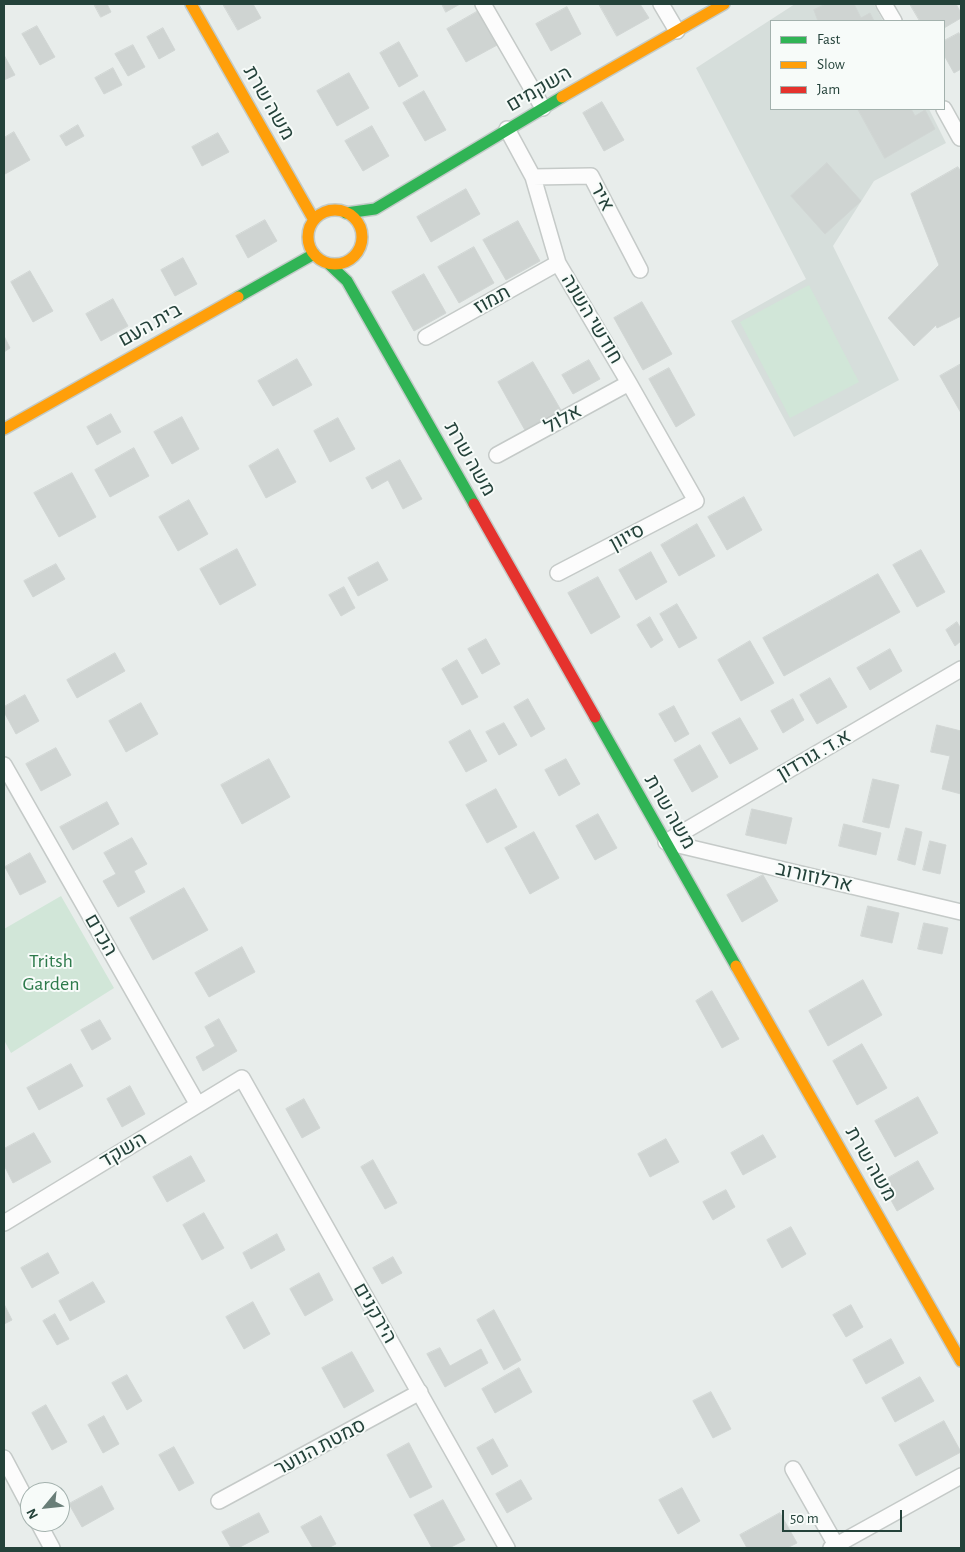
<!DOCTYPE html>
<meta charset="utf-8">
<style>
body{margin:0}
#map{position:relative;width:965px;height:1552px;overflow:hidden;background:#e8edeb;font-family:"Alegreya Sans",sans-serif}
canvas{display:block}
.frame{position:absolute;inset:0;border:5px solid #24423a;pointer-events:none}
.legend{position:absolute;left:770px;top:20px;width:175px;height:90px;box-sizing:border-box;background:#f7fbf9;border:1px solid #a3b1ad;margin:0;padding:6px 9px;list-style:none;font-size:15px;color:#24423a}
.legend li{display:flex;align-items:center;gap:10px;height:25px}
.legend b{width:25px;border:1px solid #a3b1ad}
.north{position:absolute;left:20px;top:1482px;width:50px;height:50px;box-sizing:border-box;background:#f7fbf9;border:1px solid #a3b1ad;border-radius:50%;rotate:242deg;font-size:14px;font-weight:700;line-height:20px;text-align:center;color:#24423a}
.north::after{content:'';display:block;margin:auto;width:18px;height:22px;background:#697e78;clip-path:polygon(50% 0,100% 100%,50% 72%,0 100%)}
.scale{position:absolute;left:782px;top:1510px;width:120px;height:22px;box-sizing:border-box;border:2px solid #24423a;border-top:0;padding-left:6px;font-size:15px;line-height:18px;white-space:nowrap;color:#24423a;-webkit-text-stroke:4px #f7fbf9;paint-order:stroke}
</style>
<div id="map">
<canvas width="965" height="1552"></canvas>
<div class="frame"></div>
<ul class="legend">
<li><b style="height:6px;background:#30b455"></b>Fast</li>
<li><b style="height:6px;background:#ff9f0a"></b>Slow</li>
<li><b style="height:6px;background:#e5322d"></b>Jam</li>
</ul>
<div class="north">N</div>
<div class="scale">50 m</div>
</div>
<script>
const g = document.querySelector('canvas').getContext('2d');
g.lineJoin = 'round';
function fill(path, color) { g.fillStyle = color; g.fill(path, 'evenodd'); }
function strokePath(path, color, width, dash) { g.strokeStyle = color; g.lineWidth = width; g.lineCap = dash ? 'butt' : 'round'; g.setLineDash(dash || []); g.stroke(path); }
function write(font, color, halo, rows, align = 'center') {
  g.font = font + ' "Alegreya Sans",Heebo,sans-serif'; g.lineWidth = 4; g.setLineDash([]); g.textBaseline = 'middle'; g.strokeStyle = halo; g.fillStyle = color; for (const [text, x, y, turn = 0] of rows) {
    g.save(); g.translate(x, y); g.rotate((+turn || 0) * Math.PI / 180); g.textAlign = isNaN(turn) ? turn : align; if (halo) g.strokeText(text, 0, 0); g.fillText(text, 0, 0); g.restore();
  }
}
fill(new Path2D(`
 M795 4H874L883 21H771V109H929L946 143 874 181 833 246 899 380 794 437 731 321 806 279 696 68Z`), '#d6dedb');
fill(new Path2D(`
 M809 285 859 382 790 418 740 322Z
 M61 896 114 988 11 1053 4 1040V929Z`), '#d1e6d8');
const building = new Path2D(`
 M94 4H107L111 12 101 17Z
 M223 4H253L261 18 238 30Z
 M442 4H460L446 12Z
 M599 4H640L649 18 617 36Z
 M826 4H854L861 18 870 13 874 21H818L814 10Z
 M910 4H956L961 13V18L944 28V21H920Z
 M567 7 581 34 551 51 536 24Z
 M480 10 499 44 466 62 447 29Z
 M37 26 55 57 40 65 22 34Z
 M163 28 175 50 159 59 147 37Z
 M959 33 961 38V69L954 73 944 55V41Z
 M399 42 418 76 399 87 380 53Z
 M133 45 145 67 128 76 115 54Z
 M4 55 15 75 4 80Z
 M113 68 122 85 104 94 95 78Z
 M349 73 369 108 337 126 317 91Z
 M424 91 446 130 425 141 403 103Z
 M602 102 624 140 604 151 583 113Z
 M858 109H911L915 116 925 110 935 129 885 158Z
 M78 125 84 136 66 146 60 136Z
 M372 126 389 156 363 171 345 141Z
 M14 132 30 160 5 174 4 138Z
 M218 133 229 152 202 166 192 147Z
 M827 163 861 201 825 234 791 196Z
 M958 167 961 172V316L937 328 936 325 914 346 888 318 939 265 911 194Z
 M466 189 480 214 431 242 417 217Z
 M265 220 277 241 248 258 236 236Z
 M518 221 540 261 506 280 483 240Z
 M474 247 494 283 459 303 438 267Z
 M183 258 197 284 175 296 161 270Z
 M30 271 53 311 33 322 11 282Z
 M424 274 446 313 414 331 392 292Z
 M113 299 128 326 101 341 86 314Z
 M642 302 672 354 643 370 614 318Z
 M4 336 10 348 4 352Z
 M297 359 312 385 273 406 258 381Z
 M589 360 600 379 573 394 562 375Z
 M533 362 562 412 526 432 498 382Z
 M961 364V413L940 376Z
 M669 368 695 415 676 427 649 379Z
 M111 414 121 432 97 445 87 427Z
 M182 417 199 449 172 464 154 432Z
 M338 418 355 449 330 462 314 431Z
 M134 448 149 476 110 497 95 470Z
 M278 449 296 482 266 498 249 466Z
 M400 460 422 499 403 509 388 480 372 489 366 478Z
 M72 473 96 517 59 537 34 493Z
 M744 497 762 530 727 550 708 517Z
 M189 500 208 534 178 551 159 517Z
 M697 524 715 556 679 576 661 545Z
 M237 549 256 585 220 605 200 569Z
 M921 550 945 592 917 607 893 565Z
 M651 552 667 582 636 600 619 570Z
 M378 562 388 580 358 596 348 578Z
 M56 564 65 579 33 597 24 581Z
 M878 574 900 612 784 676 763 638Z
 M598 577 620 617 591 634 568 593Z
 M344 587 355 608 341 616 329 595Z
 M677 604 697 638 679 648 660 614Z
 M650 617 663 640 651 648 637 625Z
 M957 622 961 629V641L955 646 946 630Z
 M486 639 500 664 482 674 468 649Z
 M750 641 774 683 741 701 718 660Z
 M890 649 902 671 870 690 857 668Z
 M115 653 125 671 77 698 67 680Z
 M457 660 478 697 462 705 442 669Z
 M830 678 847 707 817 724 800 695Z
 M25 695 39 721 16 734 4 712V707Z
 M528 699 545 729 531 737 514 707Z
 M793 699 804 720 783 733 771 711Z
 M141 703 158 734 126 752 109 721Z
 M674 706 689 734 675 742 659 714Z
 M740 718 758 749 730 764 712 733Z
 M504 723 517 745 499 755 486 732Z
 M937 725 961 731V794L942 789 950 756 931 752Z
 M470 730 487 761 466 772 449 742Z
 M700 745 718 777 692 792 674 760Z
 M56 748 71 775 41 791 26 764Z
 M269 759 290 797 242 824 221 785Z
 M566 759 580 784 559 796 545 770Z
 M873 779 899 785 889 828 863 822Z
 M496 789 517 827 487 843 466 805Z
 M107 802 119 824 73 850 60 827Z
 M752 809 792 818 786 844 746 835Z
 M598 814 617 848 595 860 576 826Z
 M844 824 881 833 876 855 839 846Z
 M906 828 922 832 915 865 898 860Z
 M534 832 559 878 530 894 505 848Z
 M132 838 147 864 134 871 145 892 118 907 103 881 116 874 104 853Z
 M930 841 946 845 940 874 923 870Z
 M30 853 46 882 20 895 5 867Z
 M763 875 778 901 742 922 727 895Z
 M184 888 208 930 153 960 130 918Z
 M868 906 899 913 892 943 861 936Z
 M924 923 948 928 942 954 918 949Z
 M242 947 255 972 209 997 195 973Z
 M863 980 882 1015 828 1046 809 1011Z
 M712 991 739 1039 722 1048 696 1001Z
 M219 1019 237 1051 203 1071 196 1057 215 1046 205 1027Z
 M100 1020 111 1039 92 1050 81 1030Z
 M862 1044 887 1088 857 1105 833 1061Z
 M71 1064 83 1086 39 1110 27 1088Z
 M130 1086 145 1114 122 1127 107 1099Z
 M918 1097 938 1133 895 1157 875 1121Z
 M304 1099 320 1128 302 1138 286 1109Z
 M34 1133 51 1162 13 1183 4 1165V1149Z
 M763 1135 776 1157 743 1175 731 1153Z
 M666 1139 679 1162 650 1177 638 1154Z
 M191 1156 205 1181 167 1202 153 1177Z
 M373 1160 397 1203 385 1209 361 1167Z
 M918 1161 934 1189 897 1211 881 1182Z
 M726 1190 735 1207 713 1220 703 1202Z
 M204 1213 224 1248 202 1260 183 1225Z
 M791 1227 806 1254 782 1268 767 1240Z
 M277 1234 285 1250 251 1269 243 1253Z
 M48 1253 59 1273 32 1288 21 1268Z
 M393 1257 402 1273 382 1284 373 1268Z
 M319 1273 333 1300 305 1316 290 1289Z
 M93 1282 105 1302 70 1321 59 1301Z
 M253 1302 270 1334 244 1349 226 1317Z
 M4 1304 12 1320 4 1324Z
 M851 1305 863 1327 846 1337 833 1315Z
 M494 1310 521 1360 504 1370 477 1320Z
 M55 1314 69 1339 57 1345 43 1321Z
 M891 1339 904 1363 866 1384 853 1360Z
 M440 1348 450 1366 481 1349 488 1363 445 1387 427 1354Z
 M352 1352 374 1391 344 1408 322 1368Z
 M519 1368 532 1392 495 1413 482 1389Z
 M127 1375 142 1401 127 1410 112 1383Z
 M920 1377 934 1401 895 1422 882 1398Z
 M711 1392 731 1429 713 1438 693 1401Z
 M46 1405 67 1442 52 1450 32 1413Z
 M104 1416 119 1444 103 1453 88 1425Z
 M944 1421 961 1452 916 1476 899 1445Z
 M493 1439 508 1466 492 1475 477 1448Z
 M409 1443 432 1487 410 1498 387 1455Z
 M174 1447 194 1483 179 1491 159 1455Z
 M521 1480 532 1499 507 1513 496 1494Z
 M102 1486 114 1509 82 1527 69 1504Z
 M682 1488 700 1521 678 1534 659 1500Z
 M443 1500 465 1540 449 1548H432L414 1515Z
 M259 1513 269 1532 238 1548H231L222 1532Z
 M780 1513 797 1543 787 1548H747L740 1535Z
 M321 1516 336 1544 328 1548H313L301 1527Z`);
fill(building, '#cfd4d2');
strokePath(building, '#d1d6d4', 1);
const street = new Path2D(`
 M483 4 543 108
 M661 4 677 31
 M884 4 894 21
 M944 109 960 138
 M507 129 533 177 558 263 629 383 696 501 558 573
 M533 177 591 176 640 270
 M426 337 558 263
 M497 455 629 383
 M4 765 198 1105
 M666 842 961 669
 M666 842 961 912
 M4 1223 242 1078 507 1548
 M4 1458 30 1507
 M793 1469 836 1545
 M219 1501 420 1392
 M38 1522 52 1548
 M831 1548 961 1476`);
const fast = new Path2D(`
 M346 213 375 209 562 97
 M329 264 347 281 474 504
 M238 297 314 254
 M595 717 736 966`);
const slow = new Path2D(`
 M191 4 314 220
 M562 97 724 4
 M308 237a27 27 0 1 1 54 0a27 27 0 1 1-54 0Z
 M4 429 238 297
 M736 966 961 1361`);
const jam = new Path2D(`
 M474 504 595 717`);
strokePath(street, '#c5cac8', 18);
strokePath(fast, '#c3cbc8', 14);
strokePath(slow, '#c3cbc8', 14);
strokePath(jam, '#c3cbc8', 14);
strokePath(street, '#fcfcfc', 15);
strokePath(fast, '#30b455', 11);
strokePath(slow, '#ff9f0a', 11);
strokePath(jam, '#e5322d', 11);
write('20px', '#24423a', '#f7fbf9', [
 ["השקמים",539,89,-30],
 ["משה שרת",269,103,60],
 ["איר",602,197,62],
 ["תמוז",492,300,-29],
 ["חודשי השנה",592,319,59],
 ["בית העם",150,325,-29],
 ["אלול",563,419,-29],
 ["משה שרת",470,459,60],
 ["סיוון",627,537,-28],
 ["א.ד. גורדון",814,755,-30],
 ["משה שרת",670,812,60],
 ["ארלוזורוב",814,877,13],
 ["הכרם",101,935,60],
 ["השקד",123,1150,-31],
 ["משה שרת",871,1164,60],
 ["הירקנים",375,1313,60],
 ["סמטת הנוער",320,1447,-28]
]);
write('20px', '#2d7a4b', '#f7fbf9', [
 ["Tritsh",51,961],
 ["Garden",51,984]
]);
</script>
